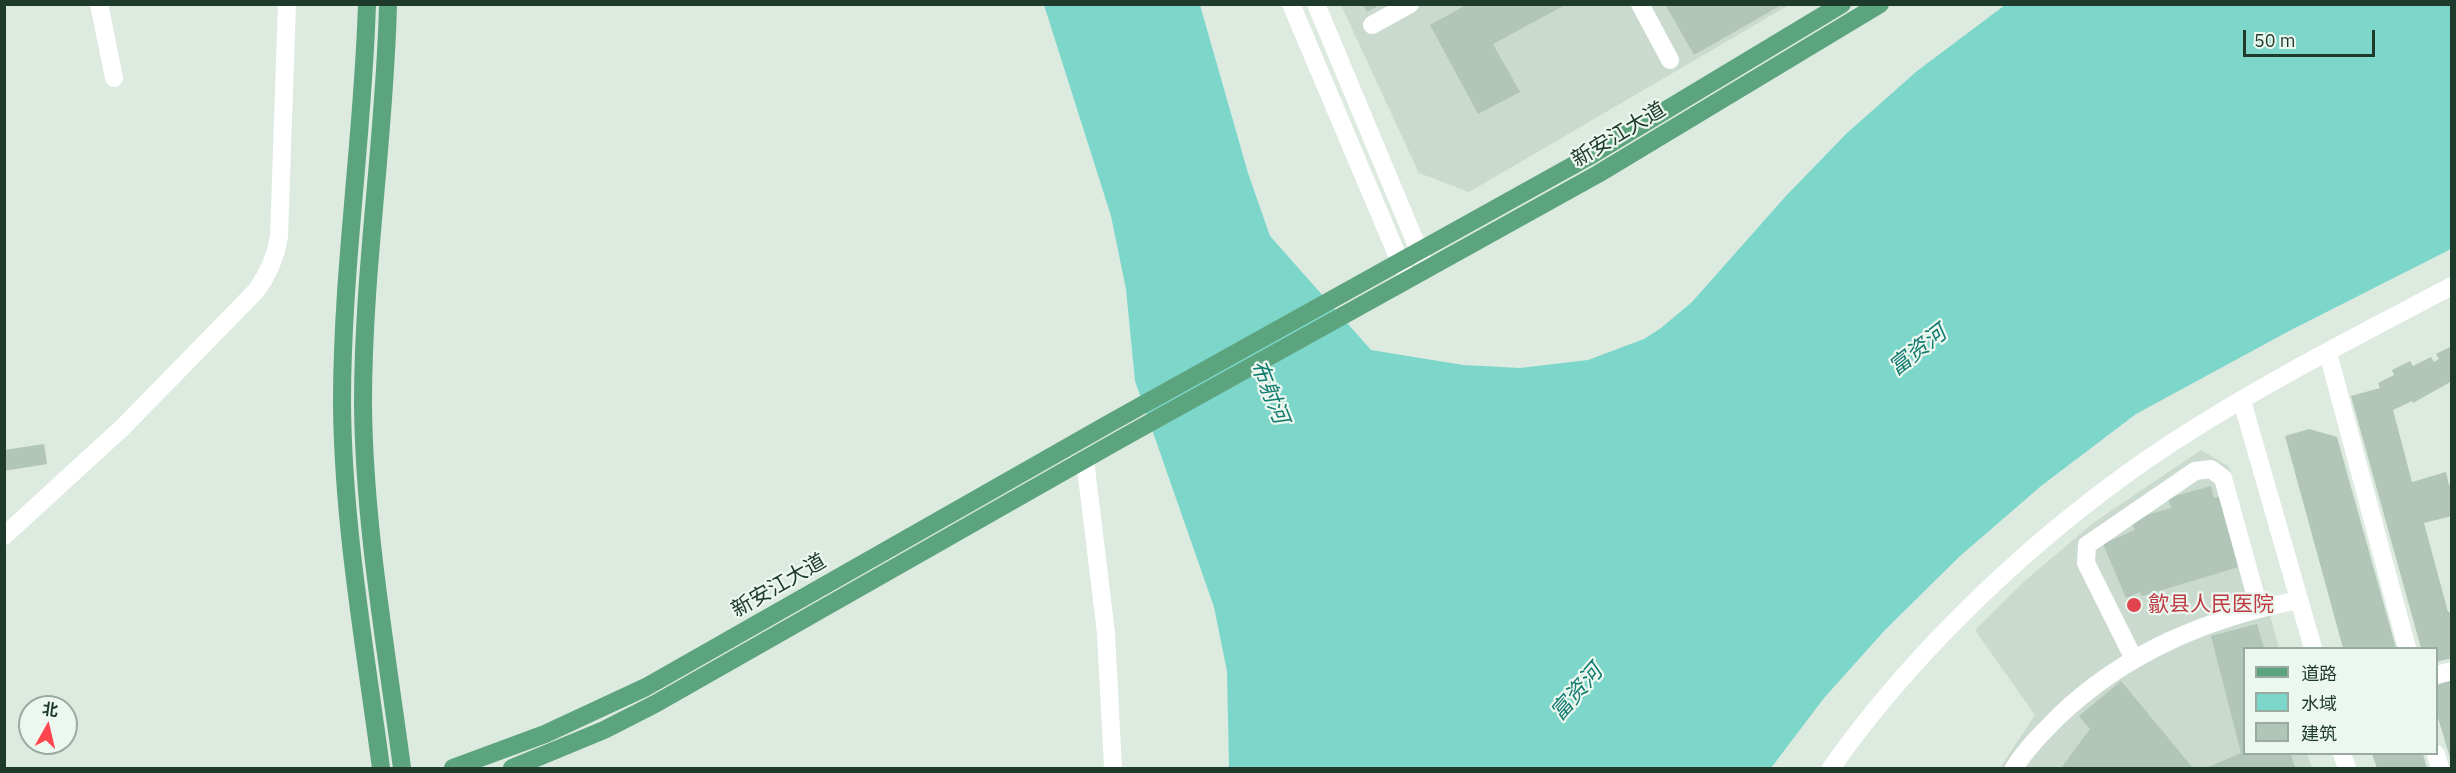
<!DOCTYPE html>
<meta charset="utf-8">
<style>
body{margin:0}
#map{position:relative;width:2456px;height:773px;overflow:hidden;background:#dceae0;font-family:"IBM Plex Sans","Noto Sans SC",sans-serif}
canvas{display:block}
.frame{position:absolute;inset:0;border:6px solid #1d3a2a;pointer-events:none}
.legend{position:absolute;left:2243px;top:647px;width:195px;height:108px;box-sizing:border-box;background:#ecf7ef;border:2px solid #99aba0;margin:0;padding:8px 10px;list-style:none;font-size:18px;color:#1d3a2a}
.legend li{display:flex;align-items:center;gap:12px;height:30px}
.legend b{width:30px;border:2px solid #99aba0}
.north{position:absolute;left:18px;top:695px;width:60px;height:60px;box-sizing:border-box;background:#ecf7ef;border:2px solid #99aba0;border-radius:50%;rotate:8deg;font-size:16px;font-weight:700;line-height:24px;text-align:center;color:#1d3a2a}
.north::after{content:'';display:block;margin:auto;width:21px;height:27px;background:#ff454d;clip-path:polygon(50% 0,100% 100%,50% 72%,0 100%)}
.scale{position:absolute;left:2243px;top:30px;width:132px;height:27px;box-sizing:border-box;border:3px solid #1d3a2a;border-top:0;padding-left:8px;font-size:18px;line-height:21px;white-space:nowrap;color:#1d3a2a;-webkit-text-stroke:4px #ecf7ef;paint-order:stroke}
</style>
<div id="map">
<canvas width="2456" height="773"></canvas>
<div class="frame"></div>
<ul class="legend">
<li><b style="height:8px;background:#5ca47d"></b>道路</li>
<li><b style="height:16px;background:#7dd6ca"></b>水域</li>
<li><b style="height:16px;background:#b1c5b8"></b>建筑</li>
</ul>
<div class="north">北</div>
<div class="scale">50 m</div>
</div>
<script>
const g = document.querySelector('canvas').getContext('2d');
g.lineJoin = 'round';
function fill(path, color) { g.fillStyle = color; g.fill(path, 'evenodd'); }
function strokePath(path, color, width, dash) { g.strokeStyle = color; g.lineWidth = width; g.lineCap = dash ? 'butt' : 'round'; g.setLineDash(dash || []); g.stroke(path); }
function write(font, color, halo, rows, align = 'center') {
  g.font = font + ' "IBM Plex Sans","Noto Sans SC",sans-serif'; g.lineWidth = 4.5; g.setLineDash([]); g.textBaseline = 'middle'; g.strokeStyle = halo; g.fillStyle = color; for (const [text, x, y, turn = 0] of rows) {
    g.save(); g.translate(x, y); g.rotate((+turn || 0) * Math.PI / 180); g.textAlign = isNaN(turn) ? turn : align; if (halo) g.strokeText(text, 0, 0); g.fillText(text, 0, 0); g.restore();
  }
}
fill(new Path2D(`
 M1341 5H1789L1469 192 1419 173Z
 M2201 450 2229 467 2279 648H2244V754H2307L2312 768H2000L2035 715 1975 630 2027 579 2093 523Z`), '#cadace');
fill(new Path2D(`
 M1044 5H1200L1248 173 1270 236 1371 350 1463 365 1520 368 1588 360 1644 339 1661 328 1692 302 1785 197 1846 134 1917 71 2005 5H2451V249L2289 331 2136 414 2041 486 1959 557 1885 630 1824 698 1771 768H1229L1227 671 1214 607 1135 381 1126 289 1111 216Z`), '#7dd6ca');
fill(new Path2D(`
 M1363 4H1381L1367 12Z
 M1468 4H1567L1493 44 1520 92 1478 114 1430 25Z
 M1665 4H1783L1694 55Z
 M2452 346V381L2413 403 2412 401 2393 410 2412 482 2446 472 2449 485 2452 484V516L2424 523 2448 612 2452 611V658L2436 662V648H2421L2351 396 2380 388 2378 383 2394 375 2392 370 2410 361 2413 366 2431 357 2434 362 2439 359 2436 354Z
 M2309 429 2337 437 2396 648H2343L2285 436Z
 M44 444 47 464 4 471V450Z
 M2211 486 2214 498 2224 495 2239 567 2142 596 2140 592 2126 598 2103 544 2135 530 2130 520 2171 508 2168 498Z
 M2257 624 2264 648H2244V754H2291L2295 768H2206L2241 753 2211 636Z
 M2452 680V761H2451L2436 711V685Z
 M2121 681 2193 768H2061L2090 729 2079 716Z
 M2372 754H2423L2427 768H2377Z`), '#b1c5b8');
strokePath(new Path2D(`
 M99 4 114 78
 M1291 4 1406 276
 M1316 4 1425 265
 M1640 4 1670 60
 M1372 25 1410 4
 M2328 353 2407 648
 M2242 401 2313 648
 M1085 460 1106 633 1113 768
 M4 536 123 427 256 291C269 273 276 257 279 236L287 4
 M2134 659 2086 563 2087 545 2195 471 2211 469 2223 478 2259 608
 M2436 675 2452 671
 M2342 754 2347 768
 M2436 754 2440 768
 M1831 768C1918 645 2044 527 2170 444 2260 385 2357 336 2452 286
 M2014 768C2026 749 2043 732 2059 716 2126 652 2208 618 2299 600`), '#fff', 18);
strokePath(new Path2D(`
 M367 4C363 138 342 270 342 403 343 526 365 647 381 768
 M388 4C385 138 363 270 363 403 364 525 386 647 402 768
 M453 768 545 734 646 687 1110 423 1588 157 1842 4
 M512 768 604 730 655 704 1119 440 1598 174 1880 4`), '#5ca47d', 18);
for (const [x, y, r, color] of [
 [2134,605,8,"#e0444e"]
]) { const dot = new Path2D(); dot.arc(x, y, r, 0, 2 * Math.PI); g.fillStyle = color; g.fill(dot); strokePath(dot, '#ecf7ef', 2); }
write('21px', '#1d3a2a', '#ecf7ef', [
 ["新安江大道",1619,135,-31],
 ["新安江大道",779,586,-30]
]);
write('21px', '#be3a42', '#ecf7ef', [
 ["歙县人民医院",2148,605]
], 'left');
write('italic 22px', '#127b6f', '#ecf7ef', [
 ["富资河",1918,351,-38],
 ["布射河",1269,392,68],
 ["富资河",1577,693,-49]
]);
</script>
